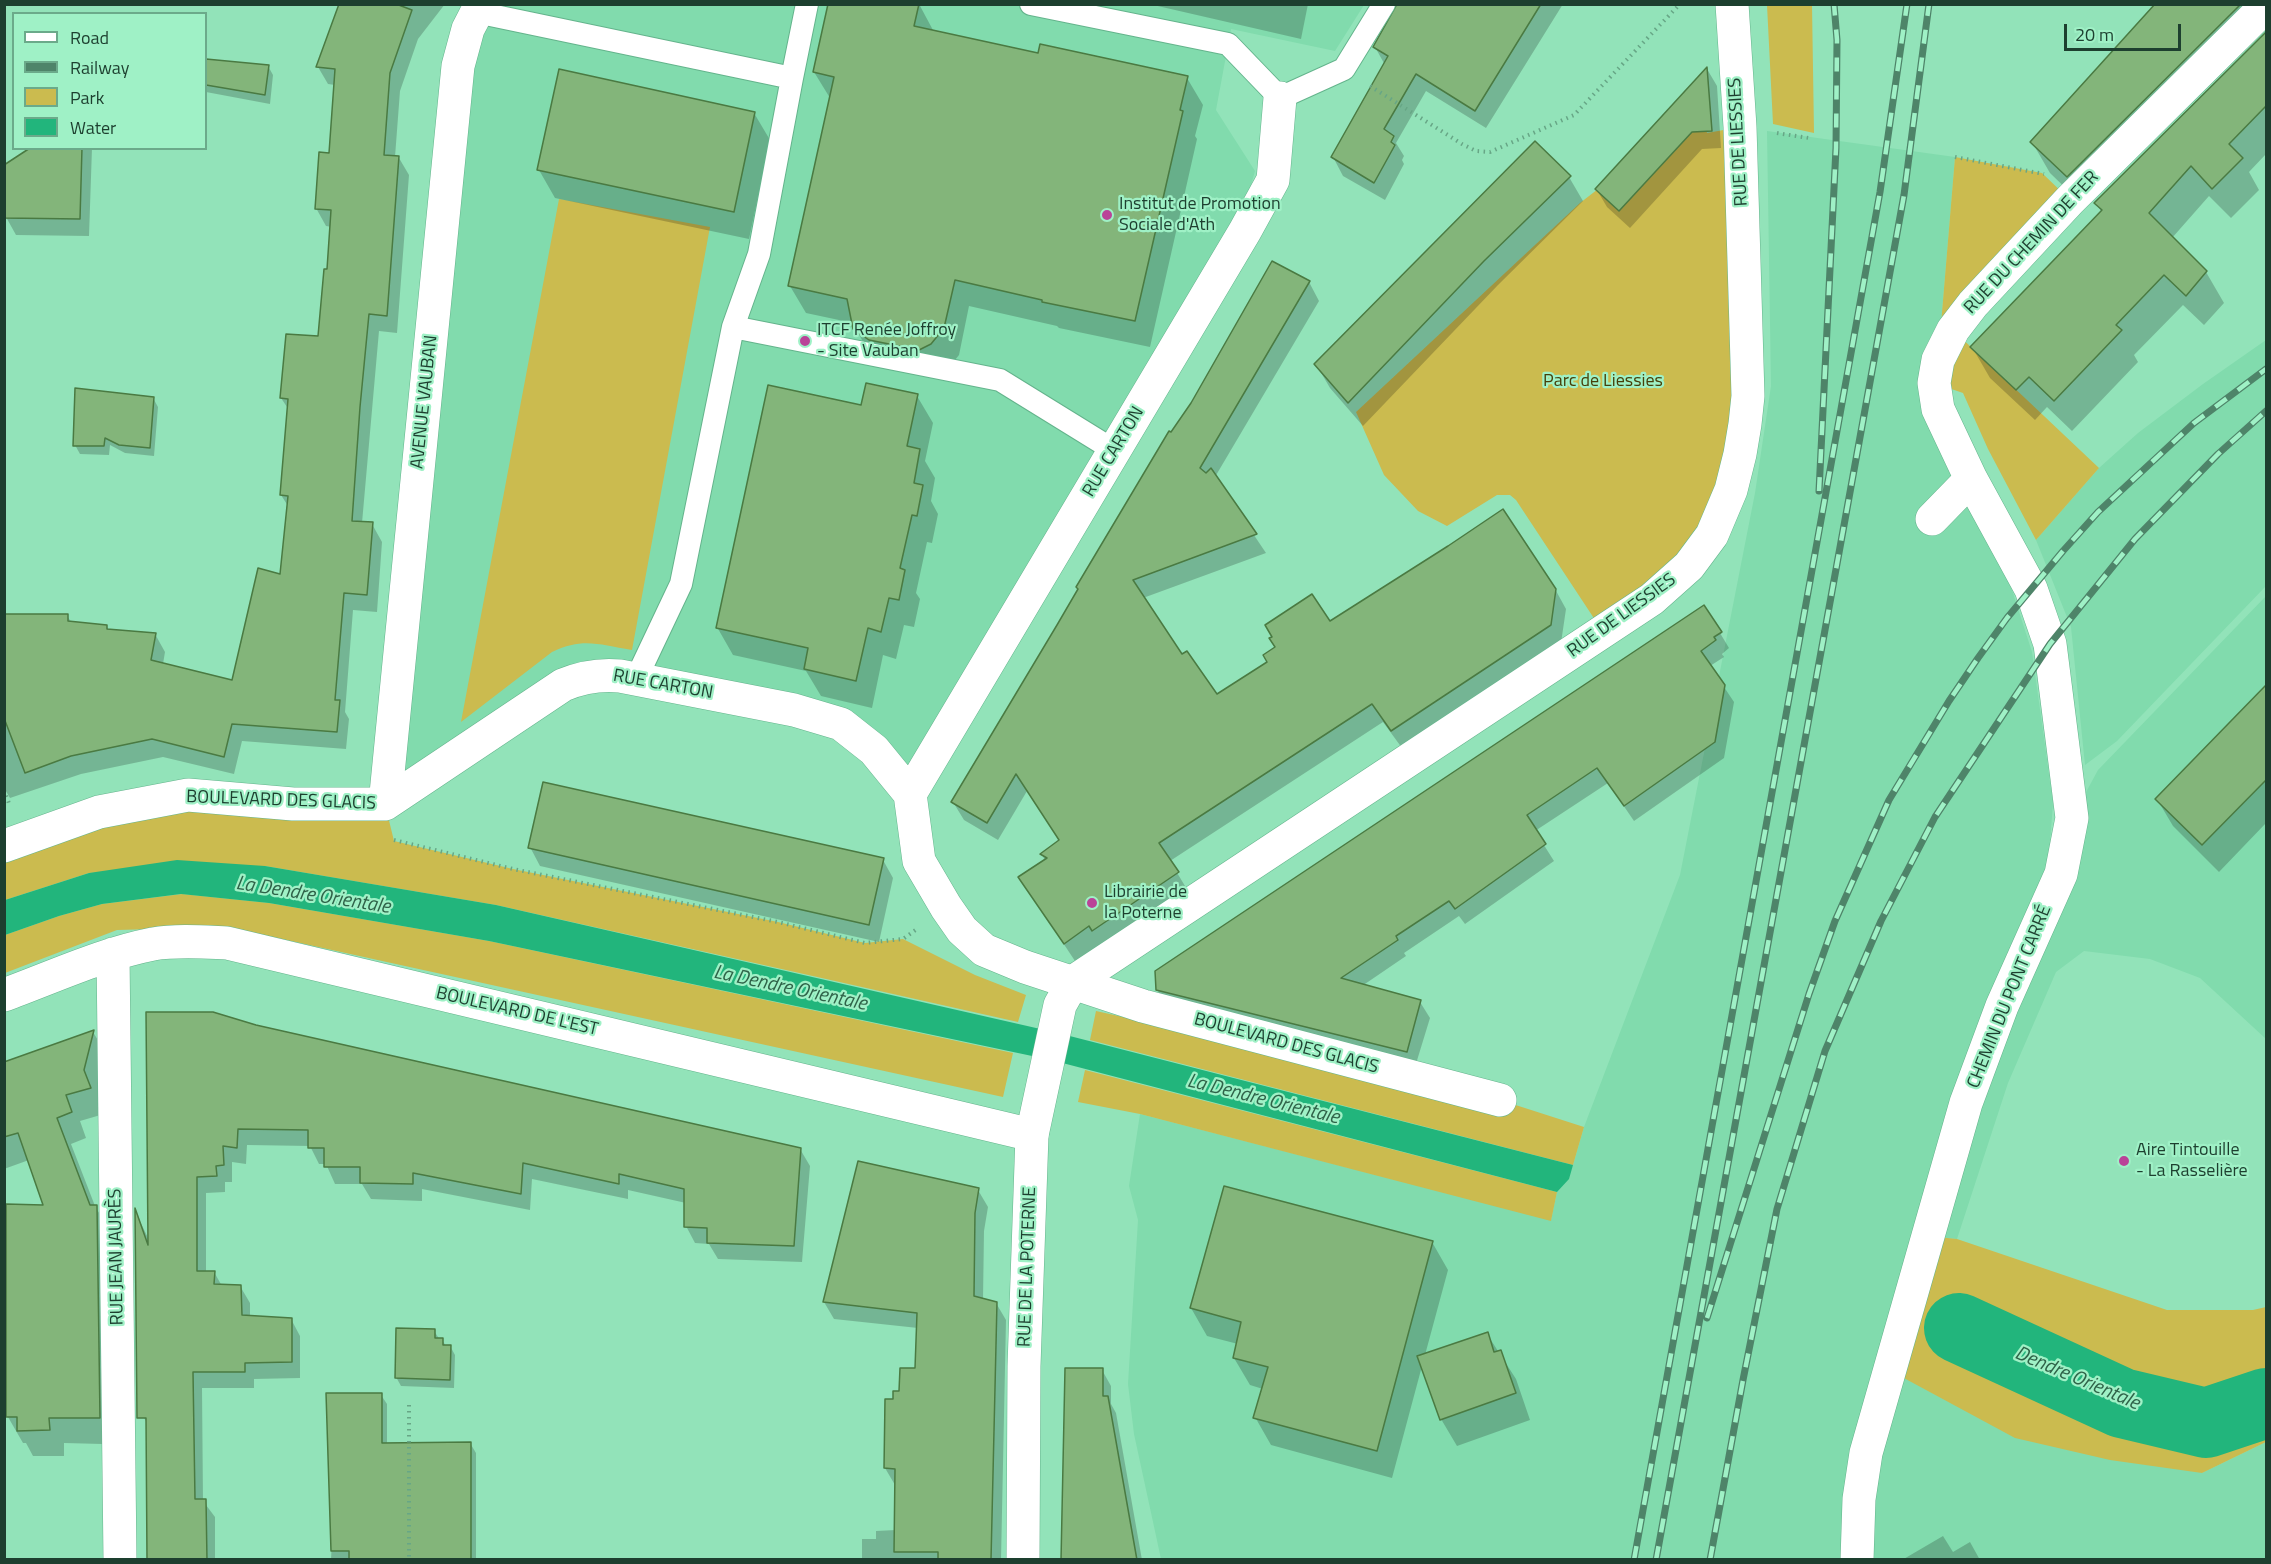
<!DOCTYPE html>
<meta charset="utf-8">
<style>
body{margin:0}
#map{position:relative;width:2271px;height:1564px;overflow:hidden;background:#92e3b9;font-family:"Titillium Web",sans-serif}
canvas{display:block}
.frame{position:absolute;inset:0;border:6px solid #1d3f2f;pointer-events:none}
.legend{position:absolute;left:12px;top:12px;width:195px;height:138px;box-sizing:border-box;background:#9ff1c6;border:2px solid #6baa8a;margin:0;padding:8px 10px;list-style:none;font-size:18px;color:#1d3f2f}
.legend li{display:flex;align-items:center;gap:12px;height:30px}
.legend b{width:30px;border:2px solid #6baa8a}
.scale{position:absolute;left:2064px;top:24px;width:117px;height:27px;box-sizing:border-box;border:3px solid #1d3f2f;border-top:0;padding-left:8px;font-size:18px;line-height:21px;white-space:nowrap;color:#1d3f2f;-webkit-text-stroke:4px #9ff1c6;paint-order:stroke}
</style>
<div id="map">
<canvas width="2271" height="1564"></canvas>
<div class="frame"></div>
<ul class="legend">
<li><b style="height:8px;background:#fff"></b>Road</li>
<li><b style="height:8px;background:#4e8469"></b>Railway</li>
<li><b style="height:16px;background:#cbbb4f"></b>Park</li>
<li><b style="height:16px;background:#22b57c"></b>Water</li>
</ul>
<div class="scale">20 m</div>
</div>
<script>
const g = document.querySelector('canvas').getContext('2d');
g.lineJoin = 'round';
function fill(path, color) { g.fillStyle = color; g.fill(path, 'evenodd'); }
function strokePath(path, color, width, dash) { g.strokeStyle = color; g.lineWidth = width; g.lineCap = dash ? 'butt' : 'round'; g.setLineDash(dash || []); g.stroke(path); }
function write(font, color, halo, rows, align = 'center') {
  g.font = font + ' "Titillium Web",sans-serif'; g.lineWidth = 4.5; g.setLineDash([]); g.textBaseline = 'middle'; g.strokeStyle = halo; g.fillStyle = color; for (const [text, x, y, turn = 0] of rows) {
    g.save(); g.translate(x, y); g.rotate((+turn || 0) * Math.PI / 180); g.textAlign = isNaN(turn) ? turn : align; if (halo) g.strokeText(text, 0, 0); g.fillText(text, 0, 0); g.restore();
  }
}
fill(new Path2D(`
 M481 5H1364L1335 51 1231 29 1216 110 1255 171 1239 228 910 794 841 724 601 675 385 804Z
 M1767 131 1955 157 1938 360 2032 652 2053 803 2045 908 2072 818 2098 770 2266 596V1039L2200 978 2150 959 2084 951 2056 972 2008 1083 1957 1239 1928 1236 2202 1473 2266 1442V1559H1161L1134 1434 1128 1384 1138 1220 1129 1186 1140 1114 1551 1220 1557 1192 1573 1165 1584 1127 1680 875 1755 493 1771 386Z
 M2266 340V586L2117 741 2085 765 2071 627 2036 540 2099 468 2138 433 2203 384Z`), '#81dbad');
fill(new Path2D(`
 M1767 5H1812L1814 133 1773 124Z
 M1705 106 1707 133 1740 127 1748 396 1712 535 1603 632 1516 500 1510 495H1497L1447 526 1418 511 1384 475 1356 412 1580 203Z
 M1955 157 2042 173 2070 200 1953 330 2099 468 2036 540 1988 449 1963 393 1934 383 1938 360Z
 M559 199 710 227 632 650C599 645 584 637 552 652L461 722Z
 M385 804 394 841 513 869 778 922 865 943 903 939 975 975 1026 995 1018 1022 496 905 265 866 89 873 5 900V846L99 812Z
 M182 894 269 903 489 941 1013 1053 1003 1097 227 927 117 930 5 973V935L59 916 102 904Z
 M1096 1011 1500 1100 1584 1127 1573 1165 1090 1040Z
 M1085 1070 1557 1192 1551 1221 1140 1114 1078 1102Z
 M1928 1236 1957 1239 2167 1310H2253L2266 1307V1442L2202 1473 2110 1460 2015 1438 1889 1370Z`), '#cbbb4f');
fill(new Path2D(`
 M177 860 265 866 496 905 1058 1033 1573 1165 1569 1179 1557 1192 1051 1060 489 941 269 903 181 894 102 904 59 916 5 935V900L89 873Z`), '#22b57c');
fill(new Path2D(`
 M341 4H445L418 39 400 91 395 157 399 158 409 175 397 333 379 331 362 523 372 524 382 542 377 612 353 610 345 712 349 719 346 749 242 741 234 774 163 757 81 774 10 798 4 788V616H67L72 623 106 626 109 630 155 634 165 652 163 664 233 682 282 576 288 506 281 495 289 410 281 398 319 338 329 271 332 227 326 226 316 208 331 155 335 85 328 84 318 67Z
 M919 4 934 32 1039 54 1187 78 1203 105 1195 136 1197 139 1150 347 1059 328 1057 326 969 306 959 355 946 371 870 355 853 323 806 313 790 286 830 98 814 72Z
 M1149 4H1308L1301 39Z
 M1399 4H1563L1486 128 1426 91 1396 143 1404 156 1402 160 1404 164 1385 200 1343 176 1333 157 1385 65 1375 47Z
 M2157 4H2266L2085 207 2050 173 2032 142Z
 M2266 34V154L2249 172 2259 190 2231 218 2209 196 2172 238 2206 272 2224 303 2204 325 2183 305 2134 355 2138 362 2072 431 2047 407 2035 420 1990 378 1972 347 2102 213 2096 203Z
 M206 60 268 66 273 75 270 104 206 92Z
 M1707 69 1717 86 1721 148 1702 149 1630 228 1607 207 1597 190Z
 M754 113 770 140 749 239 555 198 539 170Z
 M32 148H92L89 236 16 235 6 217Z
 M1569 177 1583 201 1498 285 1363 426 1330 388 1316 364Z
 M1309 282 1319 301 1215 477 1266 553 1143 598 1181 656 1217 696 1330 623 1555 589 1566 609 1561 643 1402 748 1383 722 1170 861 1188 891 1104 948 1101 944 1075 961 1020 878 1045 861 1042 854 1060 841 1027 791 998 840 964 820 953 802 1172 434Z
 M917 396 933 423 925 461 935 478 931 501 938 514 932 543 927 542 916 593 920 599 914 627 904 625 896 659 883 655 872 708 821 696 806 671 733 655 717 627 862 407Z
 M153 398 158 407 154 456 125 453 110 445 109 455 80 454 75 445Z
 M1720 633 1729 648 1722 654 1724 657 1710 666 1734 702 1724 758 1634 821 1608 783 1535 831 1554 861 1465 924 1459 916 1404 953 1406 956 1362 986 1420 1002 1430 1018 1415 1067 1166 1006 1157 989Z
 M2266 687V823L2219 872 2173 826 2157 799Z
 M530 847 883 860 893 878 879 942 540 866Z
 M255 1026 800 1149 810 1166 802 1262 718 1259 709 1244 695 1243 686 1226V1203L628 1190V1199L532 1179 530 1210 422 1189V1201L371 1199 362 1184H335L326 1164H319L310 1146 247 1145 246 1164 232 1162V1182H225V1192L206 1193V1272H214L222 1286H240L250 1303V1317L291 1319 300 1336V1378L254 1379V1388H202L203 1501 215 1517V1560H148L147 1423 144 1418 136 1213 150 1242Z
 M93 1032 108 1057 98 1097 104 1114 80 1121 86 1138 71 1144 95 1206 111 1233 102 1444 64 1443V1456H33L26 1443H23L8 1417V1380H4V1206H45L29 1160 4 1169V1064Z
 M978 1190 988 1207 984 1231 983 1300 996 1303 1006 1320 1001 1560H862V1539H876V1531L896 1530 895 1485 885 1468 894 1401 917 1369 918 1328 834 1319 824 1302Z
 M1432 1242 1448 1270 1425 1355 1487 1334 1516 1379 1530 1420 1457 1446 1441 1419 1422 1366 1392 1478 1271 1445 1255 1417 1263 1389 1250 1385 1234 1358 1238 1344 1207 1336 1191 1308Z
 M434 1331 440 1340H442L446 1346H450L455 1355 454 1388 401 1386 396 1377Z
 M1102 1370 1111 1386V1404L1116 1413 1142 1560H1062Z
 M381 1395 387 1404V1444L470 1443 476 1453V1560H331L332 1538Z
 M1943 1536 1953 1552 1970 1542 1980 1560H1902Z`), '#0003');
strokePath(new Path2D(`
 M1959 1328 2122 1403 2206 1423 2266 1403`), '#22b57c', 70);
const building = new Path2D(`
 M339 4H396L412 10 390 73 384 155 399 156 387 316 369 314 360 407 352 521 373 522 367 595 344 593 335 700H340L337 732 232 724 224 757 152 739 71 756 25 773 4 718V614H68V621L107 625V629L156 633 151 660 232 680 258 568 280 574 288 496 280 495 288 399 280 398 286 334 318 336 324 269H327L331 210 315 209 319 152 329 153 335 69 316 67Z
 M828 4H919L914 26 1038 53 1040 44 1188 76 1180 110 1183 111 1135 321 1042 302V300L955 280 944 328 931 344 919 350 869 340 853 329 847 299 788 286 834 77 813 72Z
 M1397 4H1541L1475 111 1416 74 1384 129 1394 136 1391 142 1395 145 1374 183 1331 157 1388 56 1373 47Z
 M2155 4H2241L2067 177 2030 142Z
 M2266 32V106L2229 144 2243 158 2212 189 2191 166 2149 213 2207 271 2186 296 2164 275 2116 325 2122 330 2054 401 2029 377 2016 390 1970 347 2102 210 2094 203Z
 M206 59 269 65 265 95 206 85Z
 M1707 67 1712 131 1692 132 1619 211 1595 189Z
 M559 69 755 112 734 212 537 170Z
 M1535 141 1571 176 1484 261 1348 403 1314 364Z
 M30 148H82L80 219 4 218V165Z
 M1272 261 1310 281 1200 468 1206 473 1211 468 1257 534 1133 580 1182 654 1187 651 1217 694 1267 662 1263 655 1275 647 1269 638 1272 637 1265 625 1312 594 1330 621 1448 546 1503 509 1556 589 1551 625 1391 731 1372 704 1159 843 1179 872 1092 931 1089 926 1064 944 1018 877 1047 858 1040 854 1059 840 1016 774 987 823 951 802 1057 625 1078 589 1076 587 1169 431 1171 432 1191 403Z
 M866 383 918 394 907 446 920 449 914 483 923 485 917 516 912 515 900 568 905 570 899 600 889 598 881 632 868 628 856 681 804 669 808 648 716 628 768 385 861 405Z
 M75 388 154 397 150 448 119 445 105 438 104 446H73Z
 M1704 605 1722 632 1714 637 1716 640 1701 651 1725 685 1715 742 1624 806 1597 768 1527 815 1546 844 1455 909 1449 901 1396 936 1398 940 1341 978 1421 1000 1407 1052 1156 990 1155 971Z
 M2266 685V780L2202 845 2155 799Z
 M543 782 884 858 869 925 528 848Z
 M146 1012H213L256 1025 801 1148 794 1246 707 1243V1228L684 1227V1189L619 1174V1184L523 1163 521 1194 413 1173V1184L360 1183V1167H324V1148H308V1130L238 1129 237 1148 223 1146 224 1165 216 1166 217 1176 197 1177V1271H215L214 1284 241 1285 242 1315 292 1318V1362L245 1363V1372H193L195 1499H206L207 1560H147L146 1418H137L135 1208 148 1245Z
 M94 1030 84 1070 91 1088 66 1095 72 1112 57 1118 90 1205H97L100 1418H49L50 1430 17 1431V1417H6V1204L43 1205 18 1133 4 1137V1062Z
 M858 1161 979 1188 975 1213 974 1296 997 1302 991 1560H938V1552H894L895 1469 884 1468 885 1399H893V1391H899L900 1368H915L917 1313 823 1302Z
 M1224 1186 1433 1241 1377 1451 1253 1418 1268 1367 1233 1358 1241 1322 1190 1308Z
 M396 1328 435 1329V1338H443V1345H451L450 1380 395 1378Z
 M1488 1332 1494 1352 1501 1350 1516 1393 1440 1420 1417 1356Z
 M1065 1368H1103V1396H1108L1137 1560H1061Z
 M326 1393H382V1443L471 1442V1560H349V1551H331Z`);
fill(building, '#83b57a');
strokePath(building, '#4a7a42', 1.5);
const service = new Path2D(`
 M1031 4 1228 44 1280 98 1344 69 1384 4
 M476 12 792 78 807 4
 M733 327 1000 380 1115 451
 M636 679 681 584 733 327 759 254 792 78`);
const minor = new Path2D(`
 M1932 519 1971 479 1938 409 1934 383 1938 360 1953 330 1973 304 2070 200 2266 6
 M910 794 1245 231 1273 180 1280 98
 M385 804 563 685C582 677 599 674 620 676L794 710 841 724 874 750 910 794 919 861 946 907 962 930 984 950 1025 967 1143 1006 1500 1100
 M385 804 458 66 468 29 481 4
 M4 846 99 812 188 795 293 804H385
 M113 954 120 1560
 M4 995C53 977 102 954 153 944 177 940 203 942 227 943L1032 1135
 M1857 1560 1859 1499 1866 1453 1966 1103 2002 1006 2061 874 2072 818 2050 644 2031 589 1971 479`);
const tertiary = new Path2D(`
 M1023 1560 1024 1366 1032 1135 1060 1005 1073 982 1652 599 1689 566 1712 535 1731 490 1740 454 1745 424 1748 396 1740 127 1732 4`);
strokePath(service, '#64b48c', 24);
strokePath(minor, '#64b48c', 34);
strokePath(tertiary, '#64b48c', 34);
strokePath(new Path2D(`
 M1370 86 1462 144 1476 151 1490 152 1574 115 1680 4
 M1777 133 1809 138
 M1955 157 2044 174
 M4 790 10 806
 M394 840 513 869 778 922 865 943 903 939 917 929
 M409 1405V1560`), '#67a686', 4, [1.5, 4.5]);
strokePath(service, '#fff', 22);
strokePath(minor, '#fff', 33);
strokePath(tertiary, '#fff', 33);
const rail = new Path2D(`
 M1819 491 1836 148 1837 40 1834 4
 M1707 1318 1809 994 1835 921 1889 800 1949 701 1978 658 2007 618 2063 551 2098 512 2194 423 2266 369
 M1634 1560 1880 192 1907 4
 M1656 1560 1904 195 1929 4
 M1710 1560 1743 1380 1777 1209 1825 1051 1881 921 1935 817 2050 644 2135 539 2218 454 2266 411`);
strokePath(rail, '#4e8469', 7);
strokePath(rail, '#9ff1c6', 4.5, [14]);
for (const [x, y, r, color] of [
 [1107,215,6,"#ba4398"],
 [805,341,6,"#ba4398"],
 [1092,903,6,"#ba4398"],
 [2124,1161,6,"#ba4398"]
]) { const dot = new Path2D(); dot.arc(x, y, r, 0, 2 * Math.PI); g.fillStyle = color; g.fill(dot); strokePath(dot, '#9ff1c6', 2); }
write('18px', '#1d3f2f', '#9ff1c6', [
 ["RUE DE LIESSIES",1739,142,-93],
 ["RUE DU CHEMIN DE FER",2032,243,-47],
 ["AVENUE VAUBAN",425,402,-84],
 ["RUE CARTON",1114,452,-59],
 ["RUE DE LIESSIES",1622,616,-36],
 ["RUE CARTON",663,685,10],
 ["BOULEVARD DES GLACIS",281,801,2],
 ["CHEMIN DU PONT CARRÉ",2010,997,-68],
 ["BOULEVARD DE L'EST",517,1012,13],
 ["BOULEVARD DES GLACIS",1286,1044,15],
 ["RUE JEAN JAURÈS",117,1257,-91],
 ["RUE DE LA POTERNE",1028,1267,-88]
]);
write('18px', '#1d3f2f', '#9ff1c6', [
 ["Institut de Promotion",1119,205],
 ["Sociale d'Ath",1119,226],
 ["ITCF Renée Joffroy",817,331],
 ["- Site Vauban",817,352],
 ["Librairie de",1104,893],
 ["la Poterne",1104,914],
 ["Aire Tintouille",2136,1151],
 ["- La Rasselière",2136,1172]
], 'left');
write('18px', '#473f09', '#9ff1c6', [
 ["Parc de Liessies",1603,382]
]);
write('italic 20px', '#2f6349', '#9ff1c6', [
 ["La Dendre Orientale",313,896,9],
 ["La Dendre Orientale",790,989,12],
 ["La Dendre Orientale",1263,1100,14],
 ["Dendre Orientale",2077,1379,23]
]);
</script>
